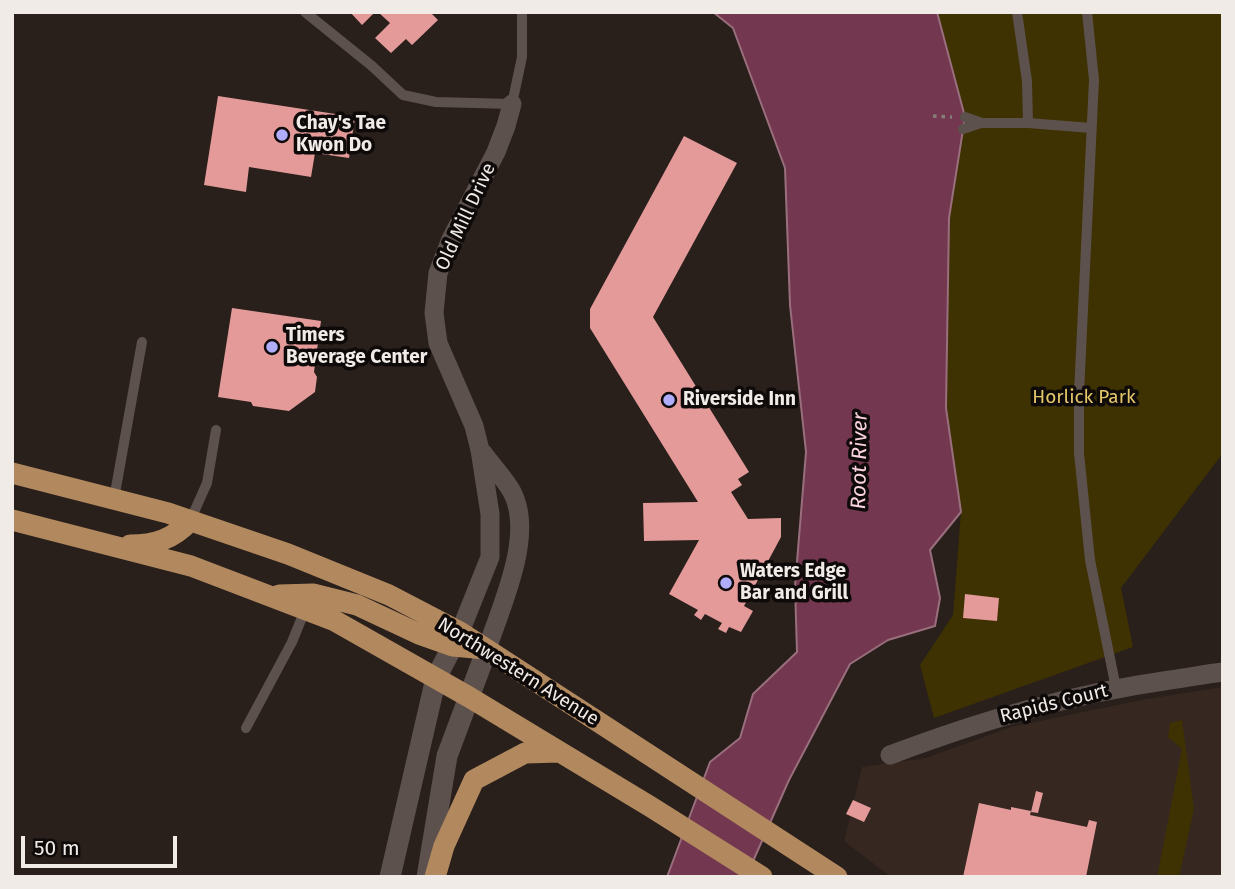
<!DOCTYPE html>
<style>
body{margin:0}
#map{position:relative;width:1235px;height:889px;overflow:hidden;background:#291f1b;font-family:"Fira Sans",sans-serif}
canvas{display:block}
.frame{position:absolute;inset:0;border:14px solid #f1ebe8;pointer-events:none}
.scale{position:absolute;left:21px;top:836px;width:156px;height:32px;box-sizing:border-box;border:4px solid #f1ebe8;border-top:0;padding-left:9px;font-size:21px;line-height:24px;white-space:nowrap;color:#f1ebe8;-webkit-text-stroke:5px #0e0a09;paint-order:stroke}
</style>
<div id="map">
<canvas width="1235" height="889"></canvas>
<div class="frame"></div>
<div class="scale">50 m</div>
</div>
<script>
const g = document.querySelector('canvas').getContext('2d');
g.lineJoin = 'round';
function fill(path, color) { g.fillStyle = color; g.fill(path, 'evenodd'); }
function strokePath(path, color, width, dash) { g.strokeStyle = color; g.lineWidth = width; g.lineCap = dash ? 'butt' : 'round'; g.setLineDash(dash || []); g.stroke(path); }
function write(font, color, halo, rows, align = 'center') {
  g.font = font + ' "Fira Sans",sans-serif'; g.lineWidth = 7; g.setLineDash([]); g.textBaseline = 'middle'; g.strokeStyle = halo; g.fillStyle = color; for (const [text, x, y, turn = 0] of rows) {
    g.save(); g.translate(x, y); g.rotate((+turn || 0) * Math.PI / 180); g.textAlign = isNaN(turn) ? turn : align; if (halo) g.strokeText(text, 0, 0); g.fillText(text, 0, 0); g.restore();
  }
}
fill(new Path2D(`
 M1223 687V877H891L844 841 862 767 926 758 1011 727 1146 699Z`), '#362720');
fill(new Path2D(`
 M937 12H1223V453L1121 588 1133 647 934 718 920 665 953 615 961 512 946 408 949 218 965 117Z
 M1182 720 1194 809 1179 877H1157L1182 749 1168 737 1170 723Z`), '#3e3102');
const water = new Path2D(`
 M713 12H937L965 117 949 218 946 408 961 512 930 550 940 598 935 626 888 640 850 664 789 780 746 877H667L710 762 740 738 753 694 797 652 795 586 806 452 790 305 785 168 733 28Z`);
fill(water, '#73384f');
strokePath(water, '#996e7d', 2);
fill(new Path2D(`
 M350 12H375L362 25Z
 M378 12H430L438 20 412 45 406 39 391 53 375 38 390 23Z
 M218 96 355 117 349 158 315 153 311 177 249 167 246 192 204 185Z
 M684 136 737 163 653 317 749 472 738 479 742 485 731 492 748 519 781 518V537L744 606 753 611 741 632 729 627 726 633 718 629 722 623 705 614 701 620 694 615 698 610 669 594 699 540 644 541 643 503 698 502 590 328V309Z
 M232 308 321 321 314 372 317 377 315 392 289 411 253 406 251 402 218 397Z
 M965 594 999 598 997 621 963 618Z
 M1036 791 1043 793 1038 813 1031 812Z
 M853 800 871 808 864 822 846 814Z
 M979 803 1011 810V807L1031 811 1030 815 1087 827 1089 820 1097 822 1086 877H963Z`), '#e39a99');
strokePath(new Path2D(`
 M933 116 952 117`), '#867e7a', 3.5, [3.5, 5]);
strokePath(new Path2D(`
 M305 12 372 66 403 95 436 102 512 104 522 57V12
 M1017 12 1027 81 1028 123
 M1087 12 1094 80 1079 393V453L1090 560 1116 688
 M965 117 982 123H1028L1091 128
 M963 129 981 123
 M114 499 142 342
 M190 521 207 483 216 430
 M246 728 292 642 305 610`), '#5c514d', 10);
strokePath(new Path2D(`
 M483 453C492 466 505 479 512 492 535 535 501 606 487 649
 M460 632 490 557V514L480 450 474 426 438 343 434 313 438 273 451 239 496 152 506 126 512 104
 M890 755C983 720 1071 694 1170 680 1187 678 1205 674 1223 672`), '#5c514d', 19);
strokePath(new Path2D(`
 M390 877 436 678 460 632
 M427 877 447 756 487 649`), '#5c514d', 21);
strokePath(new Path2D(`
 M12 473 168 513 288 554 389 595 460 632 837 877
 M12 520 191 566 335 621 469 697 651 807 762 877
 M130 545C155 545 173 539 190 521
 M279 595 313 594 357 605 419 634 453 646 485 649
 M435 877 444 846 474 780 525 753 560 752`), '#b2895f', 21);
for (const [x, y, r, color] of [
 [282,135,7,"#b0adfa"],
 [272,347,7,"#b0adfa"],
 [669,400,7,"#b0adfa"],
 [726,583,7,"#b0adfa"]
]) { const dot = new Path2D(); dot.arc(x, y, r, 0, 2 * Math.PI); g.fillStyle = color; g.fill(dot); strokePath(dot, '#0e0a09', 2.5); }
write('bold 19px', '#f1ebe8', '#0e0a09', [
 ["Chay's Tae",296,124],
 ["Kwon Do",296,146],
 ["Timers",286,336],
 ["Beverage Center",286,358],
 ["Riverside Inn",683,400],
 ["Waters Edge",740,572],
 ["Bar and Grill",740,594]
], 'left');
write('19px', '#f1ebe8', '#0e0a09', [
 ["Old Mill Drive",466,217,-65],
 ["Northwestern Avenue",518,672,32],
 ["Rapids Court",1054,704,-14]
]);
write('19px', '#e5c76a', '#0e0a09', [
 ["Horlick Park",1084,398]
]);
write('italic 21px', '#fbd3e0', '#0e0a09', [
 ["Root River",860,461,-89]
]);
</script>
